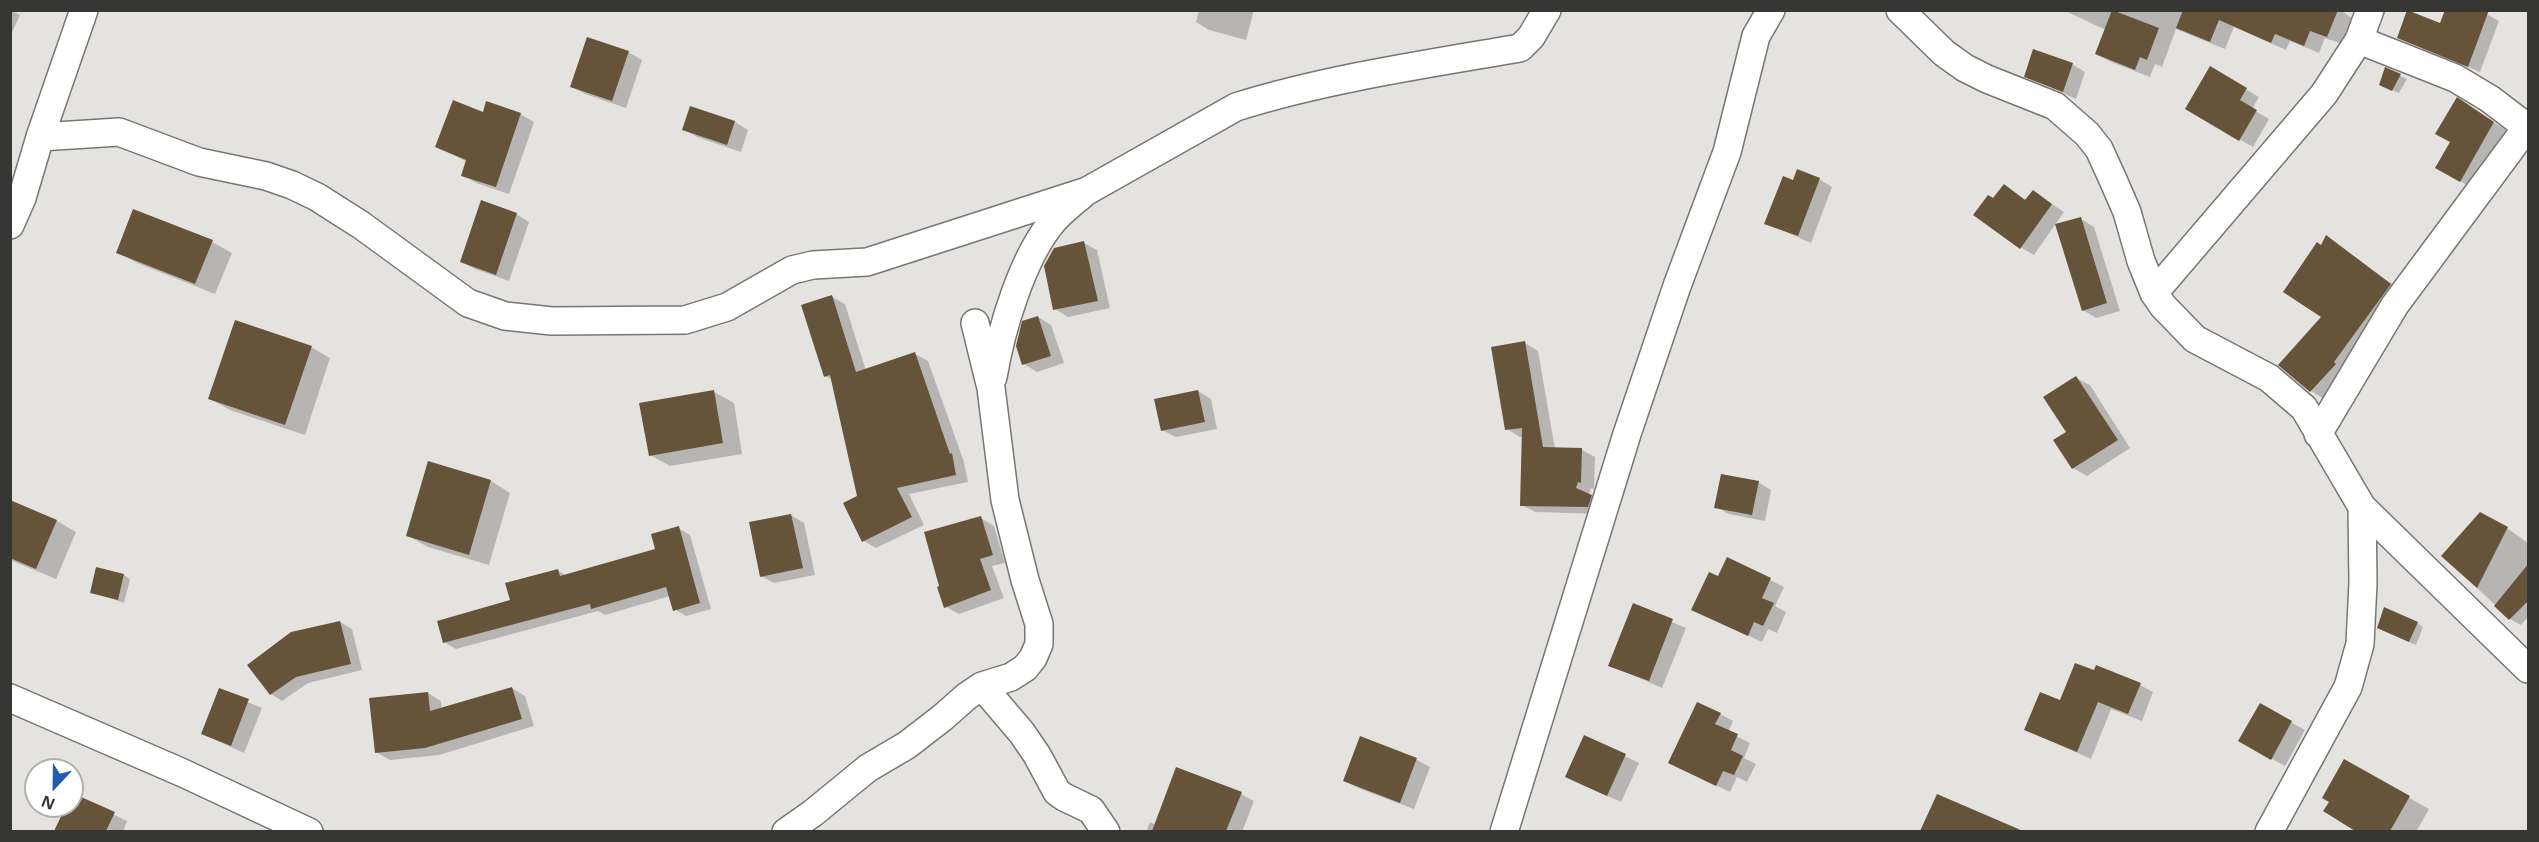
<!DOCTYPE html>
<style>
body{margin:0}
#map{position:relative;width:2539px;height:842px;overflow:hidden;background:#e5e3e0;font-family:"Noto Sans",sans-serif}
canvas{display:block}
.frame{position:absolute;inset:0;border:12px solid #363634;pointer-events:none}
.north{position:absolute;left:24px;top:758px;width:60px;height:60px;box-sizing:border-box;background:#fff;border:2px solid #afafae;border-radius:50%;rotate:202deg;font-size:16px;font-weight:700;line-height:24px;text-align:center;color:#363634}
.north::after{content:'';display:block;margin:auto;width:21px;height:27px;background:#225daf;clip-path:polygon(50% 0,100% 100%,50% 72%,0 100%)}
</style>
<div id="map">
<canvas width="2539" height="842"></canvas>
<div class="frame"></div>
<div class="north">N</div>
</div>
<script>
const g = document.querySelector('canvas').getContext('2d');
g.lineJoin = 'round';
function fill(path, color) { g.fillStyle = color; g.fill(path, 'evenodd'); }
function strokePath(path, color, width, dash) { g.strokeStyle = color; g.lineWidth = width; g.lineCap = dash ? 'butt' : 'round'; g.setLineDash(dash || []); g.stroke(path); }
fill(new Path2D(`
 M10 10 20 15 10 37Z
 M1199 10H1254L1246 40 1209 30 1196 22Z
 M2063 10H2340L2352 18 2342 44 2325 38 2319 53 2290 41 2286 50 2234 27 2225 49 2176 29 2162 67 2155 64 2150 77 2111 62 2096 54 2106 30Z
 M2479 10 2499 21 2480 72 2399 37 2441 25Z
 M628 52 642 60 626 108 585 94 572 86Z
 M2072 64 2085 72 2076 99 2026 76Z
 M2210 68 2259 97 2252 109 2269 119 2253 147 2187 109Z
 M2386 69 2407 79 2399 93 2387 88Z
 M2470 107 2507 131 2474 189 2437 168Z
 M691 108 735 122 748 130 741 152 697 137 684 129Z
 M484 114H520L534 122 509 194 476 183 463 175 468 162 437 147Z
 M1819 179 1832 187 1811 243 1766 223Z
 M2005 186 2026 200 2033 192 2064 212 2034 255 2020 247 1994 200Z
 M516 214 529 222 509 281 475 269 462 262Z
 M2081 219 2094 227 2120 311 2096 318 2083 310Z
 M2327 237 2403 292 2324 399 2311 391 2280 365 2323 317 2322 247Z
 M212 242 232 253 215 294 137 263 118 252Z
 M1084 243 1097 250 1110 308 1068 317 1055 309Z
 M832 297 845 304 866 371 915 354 928 361 964 462 968 482 909 494 924 525 876 548 864 541 859 496 833 380 825 376Z
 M1038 317 1051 325 1064 363 1037 372 1024 364Z
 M1525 343 1538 351 1555 449 1582 450 1595 457 1594 489 1591 488 1589 495 1604 504 1601 514 1535 512 1522 505 1524 436 1520 437 1507 429Z
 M311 347 330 358 305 435 230 410 210 399Z
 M2076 378 2090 385 2130 448 2087 476 2073 468 2055 440 2068 432Z
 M1198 391 1211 399 1217 429 1176 437 1162 430Z
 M714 392 734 403 742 454 670 466 650 455Z
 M429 463 491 481 510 493 489 565 428 547 408 536Z
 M1758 482 1771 490 1765 521 1729 514 1716 507Z
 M10 502 57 521 76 532 56 579 10 560Z
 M791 515 804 523 815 575 774 583 761 576Z
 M981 518 994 526 1005 563 992 566 1004 598 959 614 946 607Z
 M2504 526 2528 543V617L2521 625 2510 619 2443 556Z
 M678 528 690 535 711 609 686 616 674 609 670 596 605 615 598 611 456 649 444 642 512 601 557 570 567 576 657 550Z
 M1728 559 1784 587 1775 606 1786 612 1777 633 1768 629 1762 642 1693 610 1719 578Z
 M124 575 130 579 124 603 92 592Z
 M1634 605 1686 628 1662 688 1610 665Z
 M340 622 352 629 362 670 308 683 282 701 271 694Z
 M2417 623 2423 627 2416 645 2385 631Z
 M2140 685 2153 692 2142 721 2111 709 2091 759 2026 730 2061 702Z
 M512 688 525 696 534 726 439 755 390 760 376 752 428 693 441 701 442 710Z
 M220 690 262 708 244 753 203 734Z
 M2260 705 2305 730 2285 766 2240 741Z
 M1720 714 1733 721 1728 732 1750 743 1744 758 1756 764 1747 782 1737 777 1730 792 1684 770Z
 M1585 737 1639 763 1621 802 1580 784Z
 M1360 738 1417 760 1430 767 1414 809 1358 788 1344 780Z
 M2344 761 2429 809 2416 832H2357L2325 810 2331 802Z
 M1241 794 1254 801 1242 832H1146L1150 822 1156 825Z
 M72 795 127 821 123 832H56L67 806H72Z
 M1938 796 2007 828 2005 832H1922Z`), '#0003');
fill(new Path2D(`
 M2112 10 2159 28 2147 60 2140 57 2135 70 2095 54Z
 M2183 10H2338L2327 37 2310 31 2304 46 2275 34 2271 43 2219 20 2210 42 2176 28Z
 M2407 10 2440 23 2445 10H2489L2468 67 2397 38Z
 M587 37 629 51 612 101 570 87Z
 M2033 49 2073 63 2063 92 2024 77Z
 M2210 66 2247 88 2240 100 2257 110 2239 141 2185 109Z
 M2385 67 2401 74 2392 91 2379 85Z
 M2457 97 2494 122 2460 182 2435 168 2450 142 2435 134Z
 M453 100 483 112 486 101 521 113 496 187 461 176 466 160 435 147Z
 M690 106 735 121 727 145 682 130Z
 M1797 169 1820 178 1798 236 1764 224 1783 176 1793 180Z
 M2004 184 2025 200 2033 190 2052 204 2020 249 1973 215 1988 195 1993 198Z
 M481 200 517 213 496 275 460 262Z
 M133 209 213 240 195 284 116 253Z
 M2081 217 2107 303 2082 311 2055 224Z
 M2326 235 2391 284 2334 362 2336 364 2310 392 2278 365 2321 317 2283 292 2317 242 2321 245Z
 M1084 241 1098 301 1053 310 1044 266 1054 248Z
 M832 295 856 372 915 352 950 454 952 453 956 475 897 488 912 517 862 542 843 503 857 496 830 375 824 377 801 305Z
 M1038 316 1051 356 1022 365 1016 346 1022 321Z
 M235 320 312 346 285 425 208 399Z
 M1525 341 1543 447 1582 448 1581 483 1578 482 1576 488 1592 495 1588 507 1520 506 1522 428 1505 430 1491 347Z
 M2076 376 2118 440 2072 469 2053 440 2066 432 2043 397Z
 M714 390 723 443 649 456 639 403Z
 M1198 390 1205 422 1161 431 1154 399Z
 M428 461 491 480 469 555 406 536Z
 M1721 474 1759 481 1752 515 1714 508Z
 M10 500 57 520 36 569 10 558Z
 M2480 512 2508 527 2477 588 2441 556Z
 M791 514 803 568 760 577 749 522Z
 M981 516 993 555 980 559 991 590 944 608 937 587 939 586 924 532Z
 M679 526 700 603 673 611 666 587 591 609 590 604 443 643 437 621 510 600 505 583 558 569 560 576 655 549 651 534Z
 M1727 557 1771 578 1762 598 1774 603 1763 626 1754 622 1748 636 1691 610 1709 572 1718 576Z
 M2529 563V600L2509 620 2494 606Z
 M96 567 124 574 118 600 90 593Z
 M1633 603 1673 619 1649 681 1608 666Z
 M2384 607 2418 622 2409 642 2377 628Z
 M340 621 351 664 296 677 270 695 247 665 291 632Z
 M2075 663 2094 670 2096 665 2141 683 2128 714 2098 702 2077 752 2024 730 2040 692 2060 700Z
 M512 687 522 719 425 748 375 753 369 698 428 692 430 711Z
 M219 688 249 699 231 746 201 734Z
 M1697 702 1721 713 1715 724 1738 734 1731 750 1743 756 1734 775 1723 771 1716 786 1668 763Z
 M2260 703 2292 721 2271 760 2238 741Z
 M1584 735 1626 754 1607 796 1565 777Z
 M1360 736 1417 758 1400 803 1343 781Z
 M2344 759 2410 796 2390 831H2355L2323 811 2329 802 2322 798Z
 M1176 767 1242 792 1226 831H1152Z
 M72 793 115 812 106 831H54L66 806H72Z
 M1937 794 2023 831H1920Z`), '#655439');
const street = new Path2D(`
 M1900 10 1944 53 1965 68 1987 79 2055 106 2087 134 2099 149 2114 182 2127 212 2141 261 2154 293 2163 306 2195 339 2269 378 2304 408 2362 507 2363 583 2360 644 2348 687 2269 832
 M2359 40 2455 78 2490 99 2528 128
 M40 137 119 132 199 162 266 176 292 185 317 197 361 225 468 303 505 316 552 321 685 320 727 307 792 270 813 265 867 262 1087 191 1236 107C1325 79 1427 64 1520 48L1531 37 1547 10
 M10 225 22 198 40 137 84 10
 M2154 293 2324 94 2359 40 2370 10
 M993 377C1001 330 1022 257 1054 220 1062 211 1072 203 1082 195
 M2318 434 2395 305 2527 127
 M2362 507 2528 669
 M982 686 1022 733 1037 755 1057 792 1064 797 1091 810 1106 832
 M10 698 183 773 309 832
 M786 832 813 813 868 768 907 745 942 718 967 696 982 686 1011 677 1025 668 1033 658 1039 644V624L1025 580 1005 500 991 388 975 323
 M1504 832 1627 434 1677 286 1727 152 1756 36 1771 10`);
strokePath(street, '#787674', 30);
strokePath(street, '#fff', 27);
</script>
